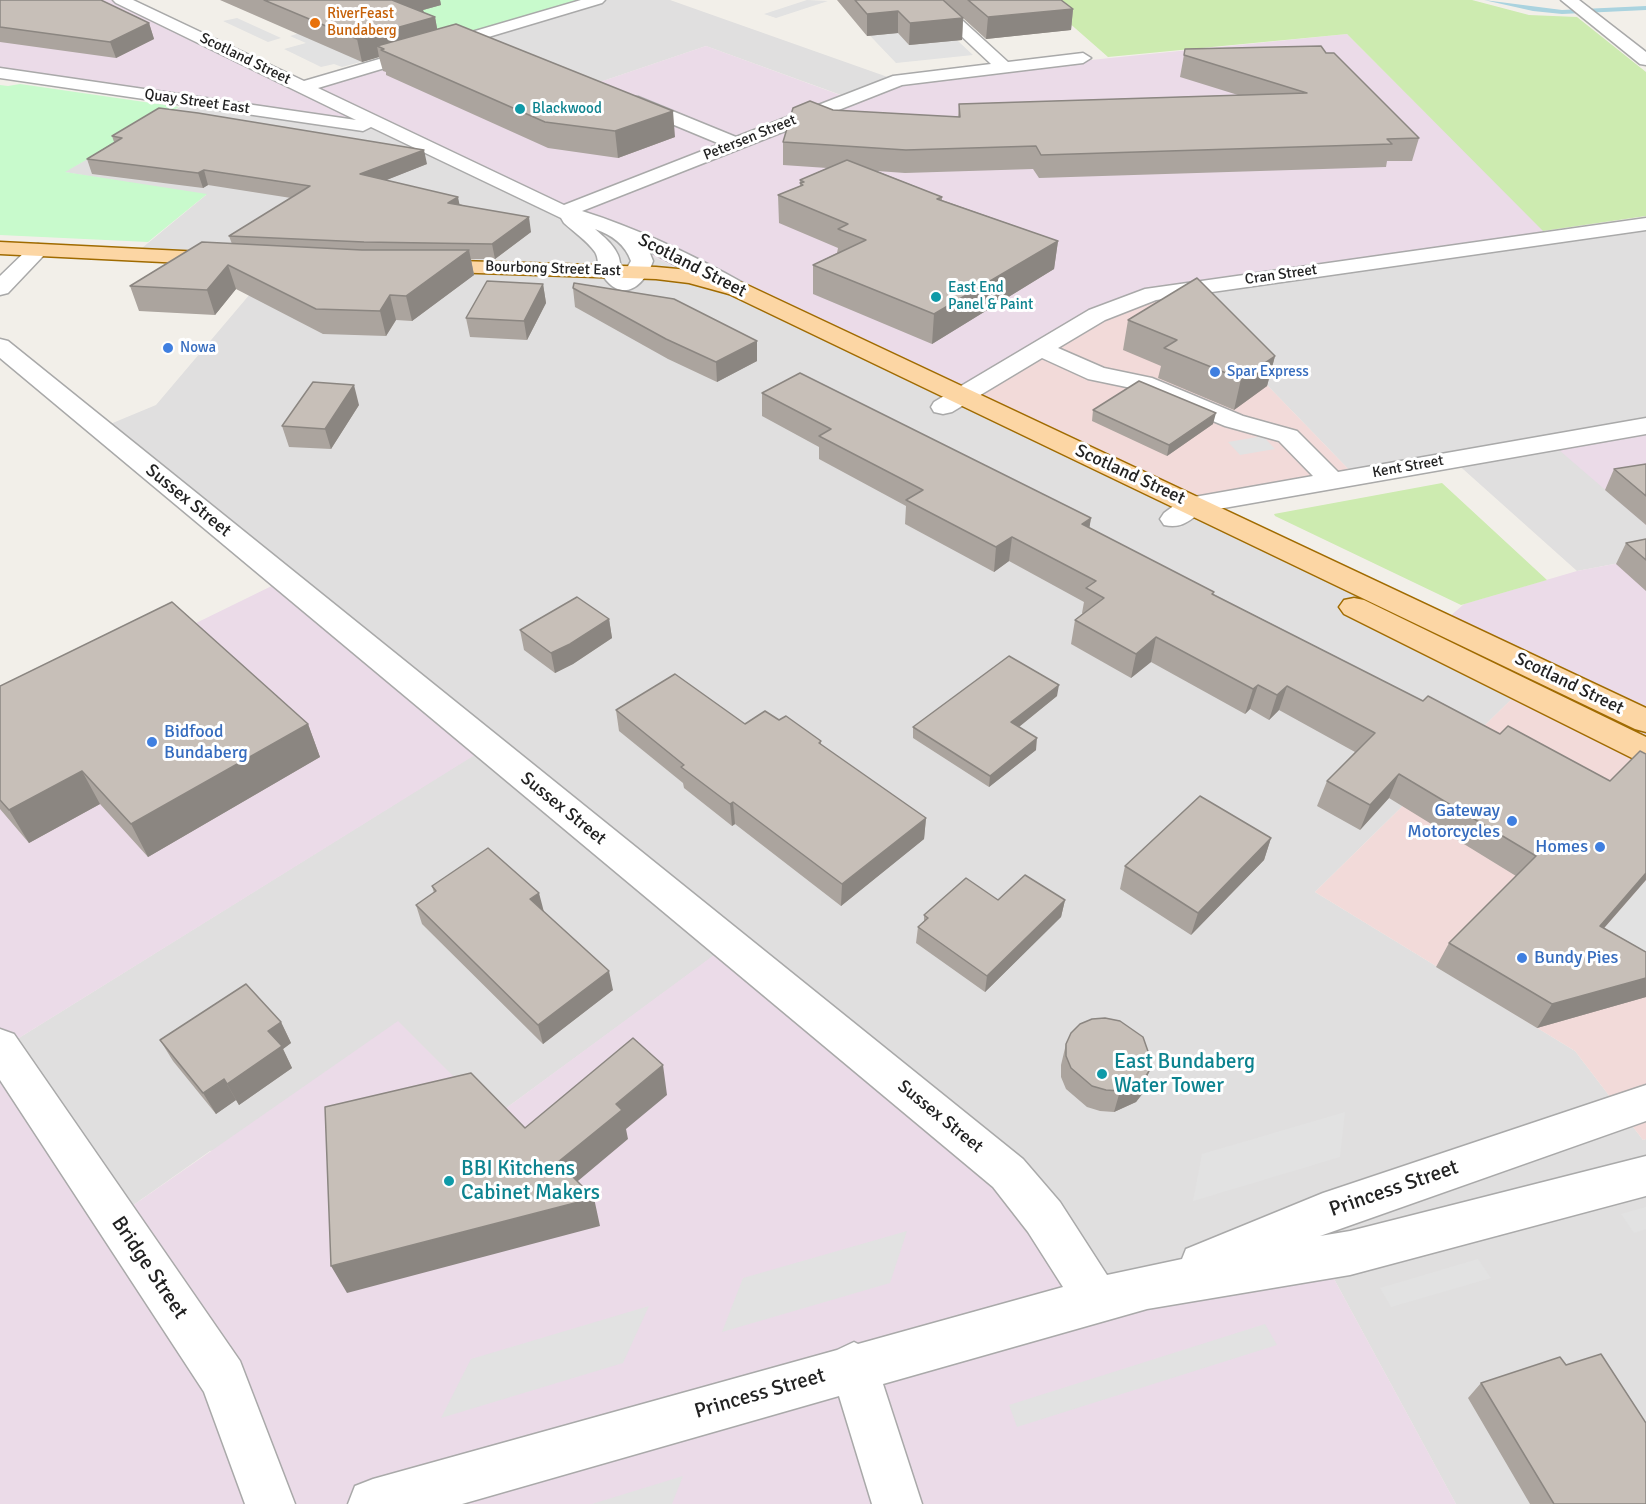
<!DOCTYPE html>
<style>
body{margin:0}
canvas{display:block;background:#f2efe9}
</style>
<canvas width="1646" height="1504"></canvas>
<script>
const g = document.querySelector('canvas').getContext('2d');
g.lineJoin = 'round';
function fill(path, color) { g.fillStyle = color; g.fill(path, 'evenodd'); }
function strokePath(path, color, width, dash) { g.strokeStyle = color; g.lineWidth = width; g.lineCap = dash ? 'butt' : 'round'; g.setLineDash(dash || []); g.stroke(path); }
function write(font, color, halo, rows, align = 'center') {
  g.font = font + ' Signika,sans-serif'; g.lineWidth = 6; g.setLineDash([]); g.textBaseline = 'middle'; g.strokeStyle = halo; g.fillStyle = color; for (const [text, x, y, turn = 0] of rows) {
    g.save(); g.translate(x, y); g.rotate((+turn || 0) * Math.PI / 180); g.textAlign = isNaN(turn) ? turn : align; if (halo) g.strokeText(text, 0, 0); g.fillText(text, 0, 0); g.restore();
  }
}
fill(new Path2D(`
 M599 0H670L899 81 852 99 706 46 600 82 483 35Z
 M189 102 393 131 1531 680 1315 892 1575 1051 1643 1140 1646 1139V1504H1456L1314 1242 1103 1302 733 942 494 1117 210 1151 122 1213 6 1046 490 745 103 427 156 405 278 261 136 253 206 195 64 172Z
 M1646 226V558L1577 571 1454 461 1357 478 1176 291Z`), '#e0dfdf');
fill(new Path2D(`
 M1176 291 1357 478 1197 506 955 402 1099 316Z
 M1531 680 1646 736V1139L1643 1140 1575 1051 1315 892Z`), '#f2dad9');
fill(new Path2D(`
 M30 0H119L303 88 483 35 600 82 706 46 851 99 913 78 1347 34 1552 239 1126 304 955 402 393 131 0 74V13Z
 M1646 428V525L1552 444Z
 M1646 558V736L1432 632 1464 604 1577 571Z
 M288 578 491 745 6 1046 122 1213 398 1021 494 1117 733 941 1009 1167 1103 1302 1314 1242 1456 1504H0V719Z`), '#ebdbe8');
fill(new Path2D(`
 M1043 0H1472L1529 15 1577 17 1646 72V216L1543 231 1347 34 1108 57Z
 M1442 483 1547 580 1461 605 1275 516 1274 514Z`), '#cdebb0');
fill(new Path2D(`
 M427 0H584L429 46 418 11Z
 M20 84 179 107 65 172 207 194 148 242 0 235V85L8 86Z`), '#c8facc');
fill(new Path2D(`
 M807 0 828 1 776 18 764 14Z
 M929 14 973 55 896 63 856 21Z
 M237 18 281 38 268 42 223 21Z
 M320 27 397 52 342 67 334 64 321 67 284 49 306 43 290 36Z
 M1263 436 1275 449 1240 455 1228 442Z
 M1646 880V985L1585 950Z
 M1345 1112 1340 1157 1193 1201 1202 1154Z
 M1646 1207V1229L1634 1233 1621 1214Z
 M907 1231 890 1283 722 1332 743 1278Z
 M1478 1259 1491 1278 1391 1307 1380 1288Z
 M649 1306 623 1363 441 1418 471 1359Z
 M1265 1324 1277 1345 1017 1427 1009 1405Z
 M683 1476 672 1504H592Z`), '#e2e2e2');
fill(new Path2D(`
 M1484 0 1562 10 1646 6V10L1562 14 1533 11Z`), '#aad3df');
const minor = new Path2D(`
 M113 0H133L304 81 581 0H605L602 3 318 88 564 205 720 144 626 105 623 101 626 97H638L736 137 893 76 991 64 923 0H940L1008 62 1083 53 1091 58 1083 63 902 85 582 211C639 229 693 255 745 284L748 289 745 294 737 296 729 294 649 251 653 261C643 289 620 304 601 273 597 267 599 258 595 252 587 241 574 232 564 223L561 218 371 127 363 131 0 78V68L356 120 116 3ZM595 229C612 235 625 244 631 261L624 273C619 267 621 262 618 255 613 244 604 237 595 229Z
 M1561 0H1579L1646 52V65L1640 64Z
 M1646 218V230L1156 300 1105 320 1058 348 1104 368 1152 378 1243 416 1297 431 1338 472 1646 418V434L1201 512C1189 521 1181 529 1164 525L1160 519 1164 513 1183 499 1313 476 1279 441 1225 426 1136 389 1088 379 1042 358 952 412 943 414 934 412 931 407 934 402 1089 310 1145 289Z
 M38 244 45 246 49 250 45 254 8 293 0 295V276L31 246Z
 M0 339 8 341 1023 1159 1060 1202 1107 1275 1182 1259 1186 1249 1323 1193 1646 1085V1121L1320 1236 1350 1231 1646 1156V1196L1350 1275 1147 1309 883 1384 922 1504H872L839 1396 462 1504H348L355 1486 373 1479 837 1350 854 1342 858 1344 1063 1287 1028 1232 993 1187 0 358Z
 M0 1029 14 1034 240 1361 295 1504H245L204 1392 0 1080Z`);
const major = new Path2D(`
 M0 242 223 253 231 254 234 259 231 264 223 265 0 254Z
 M427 260 656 267 689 270 745 284 1646 708V732L1635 729 729 294 689 283 656 279 419 271 416 266 419 261Z
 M1354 598 1364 600 1646 737V763L1634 759 1344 614 1339 607 1344 600Z`);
strokePath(minor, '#a9a9a9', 3);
strokePath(major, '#a06b00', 3);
fill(minor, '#fff');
fill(major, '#fcd6a4');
fill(new Path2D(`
 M0 0 149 23 154 39 116 58 0 42Z
 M220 0H440L441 5 423 10 424 13 435 17 437 29 675 137 618 158 548 148 386 75V72L383 71 379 57 362 62Z
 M837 0H1061L1073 9 1071 30 986 39 963 18 962 40 909 45 898 33 867 36Z
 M1185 49 1326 53 1419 138 1412 161H1387L1386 167 1039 178 1033 169 905 173 877 171 942 197V200L1058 241 1054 269 932 344 813 294V265L837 253 838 248 779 223 778 195 800 186V180L827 168 783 165V142L833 110 958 117 959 104 1238 95 1180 77Z
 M112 136 427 164 386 180 460 204 531 232 495 259H471L474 275 412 321 396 320 386 336 323 334 236 289 215 315 139 311 130 286 232 244 229 236 291 198 208 185 203 188 92 174 87 159 114 142Z
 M543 284 546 303 527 340 470 337 466 318Z
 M573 288 757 361 717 382 668 359 575 307Z
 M1128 320 1275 356 1267 386 1234 410 1158 378 1161 366 1123 350Z
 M762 393 1091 518 1089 528 1214 592 1213 594 1423 701 1604 928 1646 952V997L1537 1028 1436 967 1449 943 1516 876 1389 798 1360 830 1317 806 1327 781 1355 752 1279 710 1269 720 1250 709 1245 714 1151 662 1131 678 1071 644 1075 620 1083 613H1082L1084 602 1009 561 994 572 905 524 906 506 819 459V447L762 416Z
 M359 405 331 449 289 447 282 426Z
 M1093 410 1213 424 1167 456 1092 421Z
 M1646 464V525L1605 490 1614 469Z
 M1646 539V591L1616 564 1626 543Z
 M609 619 612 638 573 664 555 673 524 650 520 630Z
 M0 686 308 724 320 757 148 857 100 804 29 843 0 809Z
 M1057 696 1019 727 1036 750 989 787 913 738V727Z
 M616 710 745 724 779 720 821 741V745L926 818 924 839 841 906 735 824 732 826 684 788 683 783 619 731Z
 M1271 838 1264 860 1191 935 1120 889 1125 866Z
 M432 886 544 912 613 990 543 1044 422 924 416 905 434 893Z
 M998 900H1065L1061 917 985 992 916 943 918 927 924 921V915Z
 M281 1022 291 1043 283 1049 292 1068 239 1105 236 1100 216 1114 173 1061 160 1040Z
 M1066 1044 1143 1093 1136 1102 1114 1112 1100 1111 1087 1107 1066 1089 1061 1077V1065Z
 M1566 1365 1646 1504H1530L1468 1398 1481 1383Z`), '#aba49e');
fill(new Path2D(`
 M391 0H440L441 5 423 10 424 13Z
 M1073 9 1071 30 986 39 988 17Z
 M898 11V33L867 36V14Z
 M435 17 439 39 377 46 379 57 362 62 357 39Z
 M963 18 962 40 909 45 910 23Z
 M149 23 154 39 116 58 110 42Z
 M673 111 675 137 618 158 615 131Z
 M424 150 427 164 364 189 360 174Z
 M204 170 208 185 203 188 198 173Z
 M458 197 461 212 448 203Z
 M529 217 531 232 495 259 492 244Z
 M1058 241 1054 269 932 344 934 314Z
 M469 250 474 275 412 321 406 296Z
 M228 265 236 289 215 315 207 290Z
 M543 284 546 303 527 340 524 321Z
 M390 295 396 320 386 336 380 311Z
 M757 341V361L717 382 716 362Z
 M1275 356 1267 386 1234 410 1241 379Z
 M354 385 359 405 331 449 325 429Z
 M1216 413 1213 424 1167 456 1169 445Z
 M1091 518 1087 542 1082 524Z
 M1012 537 1009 561 994 572 996 547Z
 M609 619 612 638 573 664 555 673 551 653Z
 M1156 637 1151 662 1131 678 1136 654Z
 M1059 685 1057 696 1010 734 1011 722Z
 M1258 685 1250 709 1245 714 1253 689Z
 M1287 686 1279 710 1269 720 1277 695Z
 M308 724 320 757 148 857 131 824Z
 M1037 738 1036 750 989 787 990 776Z
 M82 771 100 804 29 843 9 810Z
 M1399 774 1389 798 1360 830 1370 805Z
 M733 802 735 824 732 826 730 804Z
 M926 818 924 839 841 906 842 884Z
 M1271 838 1264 860 1191 935 1198 913Z
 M1646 873V880L1585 950 1600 926Z
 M539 893 544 912 530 899Z
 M1065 900 1061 917 985 992 987 976Z
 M609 971 613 990 543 1044 538 1025Z
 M1646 978V997L1537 1028 1552 1004Z
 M281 1022 291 1043 283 1049 292 1068 239 1105 227 1084 268 1031Z
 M663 1065 667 1095 626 1129 628 1139 566 1191 558 1162 616 1104Z
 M1149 1071 1143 1093 1136 1102 1114 1112 1120 1091Z
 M224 1079 236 1100 216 1114 203 1093Z
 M594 1198 600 1226 347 1293 331 1266Z`), '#8b8681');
const building = new Path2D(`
 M0 0H101L149 23 110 42 0 27Z
 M264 0H392L435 17 357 39Z
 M855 0H943L963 18 910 23 898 11 867 14Z
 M968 0H1061L1073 9 988 17Z
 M456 24 673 111 615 131 545 122 381 50 384 49 377 46Z
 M1321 46 1326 53H1334L1419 138 1387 139 1392 144 1041 155 1036 146 906 150 783 142 793 108 810 101 833 110 960 117 959 104 1307 93 1184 55 1185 49Z
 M159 108 198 113 424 150 360 174 458 197 448 203 529 217 492 244 364 242 229 236 310 186 204 170 198 173 87 159 122 138 112 136Z
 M847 160 942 197 937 199 1058 241 934 314 813 265 866 240 838 229 848 224 778 195 803 185 800 183 804 182 800 180Z
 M202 242 362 250H469L406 296 390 295 380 311 316 309 228 265 207 290 130 286Z
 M1197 278 1275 356 1241 379 1164 348 1177 340 1128 320Z
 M487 281 543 284 524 321 466 318Z
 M574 283 674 299 757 341 716 362 666 339 573 288Z
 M800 373 1091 518 1082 524 1214 592 1212 594 1423 701 1428 696 1500 734 1508 726 1610 781 1640 751 1646 754V873L1600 926 1646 952V978L1552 1004 1449 943 1536 856 1399 774 1370 805 1327 781 1375 733 1287 686 1277 695 1258 685 1253 689 1156 637 1136 654 1075 620 1104 598 1086 588 1096 581 1012 537 996 547 906 500 923 490 819 436 831 429 762 393Z
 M1139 381 1216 413 1169 445 1093 410Z
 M313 382 354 385 325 429 282 426Z
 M1646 464V496L1614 469Z
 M1646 539V560L1626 543Z
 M577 597 609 619 570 644 551 653 520 630Z
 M172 602 308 724 131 824 82 771 9 810 0 800V686Z
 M1009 656 1059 685 1011 722 1037 738 990 776 913 727Z
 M675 674 745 724 765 711 779 720 786 716 821 741 819 743 926 818 842 884 733 802 730 804 681 767 684 765 616 710Z
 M1200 796 1271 838 1198 913 1125 866Z
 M488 848 539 893 530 899 609 971 538 1025 416 905 436 891 432 886Z
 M1025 875 1065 900 987 976 918 927 928 918 924 915 966 878 998 900Z
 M246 984 281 1022 268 1031 282 1046 227 1084 224 1079 203 1093 160 1040Z
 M1105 1018 1120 1021 1143 1037 1151 1060 1149 1071 1143 1081 1120 1091 1106 1090 1092 1086 1071 1068 1066 1056V1044L1071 1033 1080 1024 1092 1019Z
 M633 1038 663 1065 616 1104 622 1110 558 1162 594 1198 331 1266 325 1107 471 1073 525 1128Z
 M1601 1354 1646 1423V1504H1554L1481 1383 1560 1357 1566 1365Z`);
fill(building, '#c7bfb8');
strokePath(building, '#8b8681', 1.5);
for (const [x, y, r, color] of [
 [315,23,6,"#e8710a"],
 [520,109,6,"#0f9aa8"],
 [936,297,6,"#0f9aa8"],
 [168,348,6,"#3f7fe0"],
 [1215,372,6,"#3f7fe0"],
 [152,742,6,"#3f7fe0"],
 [1512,821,6,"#3f7fe0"],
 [1600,847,6,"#3f7fe0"],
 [1522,958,6,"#3f7fe0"],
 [1102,1074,6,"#0f9aa8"],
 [449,1181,6,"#0f9aa8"]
]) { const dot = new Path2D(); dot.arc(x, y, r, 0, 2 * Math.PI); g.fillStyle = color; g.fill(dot); strokePath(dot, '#fff', 2); }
write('15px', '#c56008', '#fff', [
 ["RiverFeast",327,14],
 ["Bundaberg",327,31]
], 'left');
write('15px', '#222', '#fff', [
 ["Scotland Street",245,59,26],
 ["Quay Street East",197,102,8],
 ["Petersen Street",750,138,-22],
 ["Bourbong Street East",553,269,2],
 ["Cran Street",1281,275,-8],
 ["Kent Street",1408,467,-10]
]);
write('15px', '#0d838f', '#fff', [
 ["Blackwood",532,109],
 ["East End",948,288],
 ["Panel & Paint",948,305]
], 'left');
write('15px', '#366cbe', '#fff', [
 ["Nowa",180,348],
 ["Spar Express",1227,372]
], 'left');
write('18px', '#222', '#fff', [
 ["Scotland Street",692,266,27],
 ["Scotland Street",1130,475,25],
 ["Sussex Street",188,501,39],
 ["Scotland Street",1569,684,26],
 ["Sussex Street",563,809,39],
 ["Sussex Street",940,1117,39]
]);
write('18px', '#366cbe', '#fff', [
 ["Bidfood",164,732],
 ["Bundaberg",164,753],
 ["Gateway",1500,811,"right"],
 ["Motorcycles",1500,832,"right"],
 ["Homes",1588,847,"right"],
 ["Bundy Pies",1534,958]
], 'left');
write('21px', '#0d838f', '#fff', [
 ["East Bundaberg",1114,1062],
 ["Water Tower",1114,1086],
 ["BBI Kitchens",461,1169],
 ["Cabinet Makers",461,1193]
], 'left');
write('21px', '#222', '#fff', [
 ["Princess Street",1394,1189,-19],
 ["Bridge Street",149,1268,56],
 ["Princess Street",760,1394,-16]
]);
</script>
